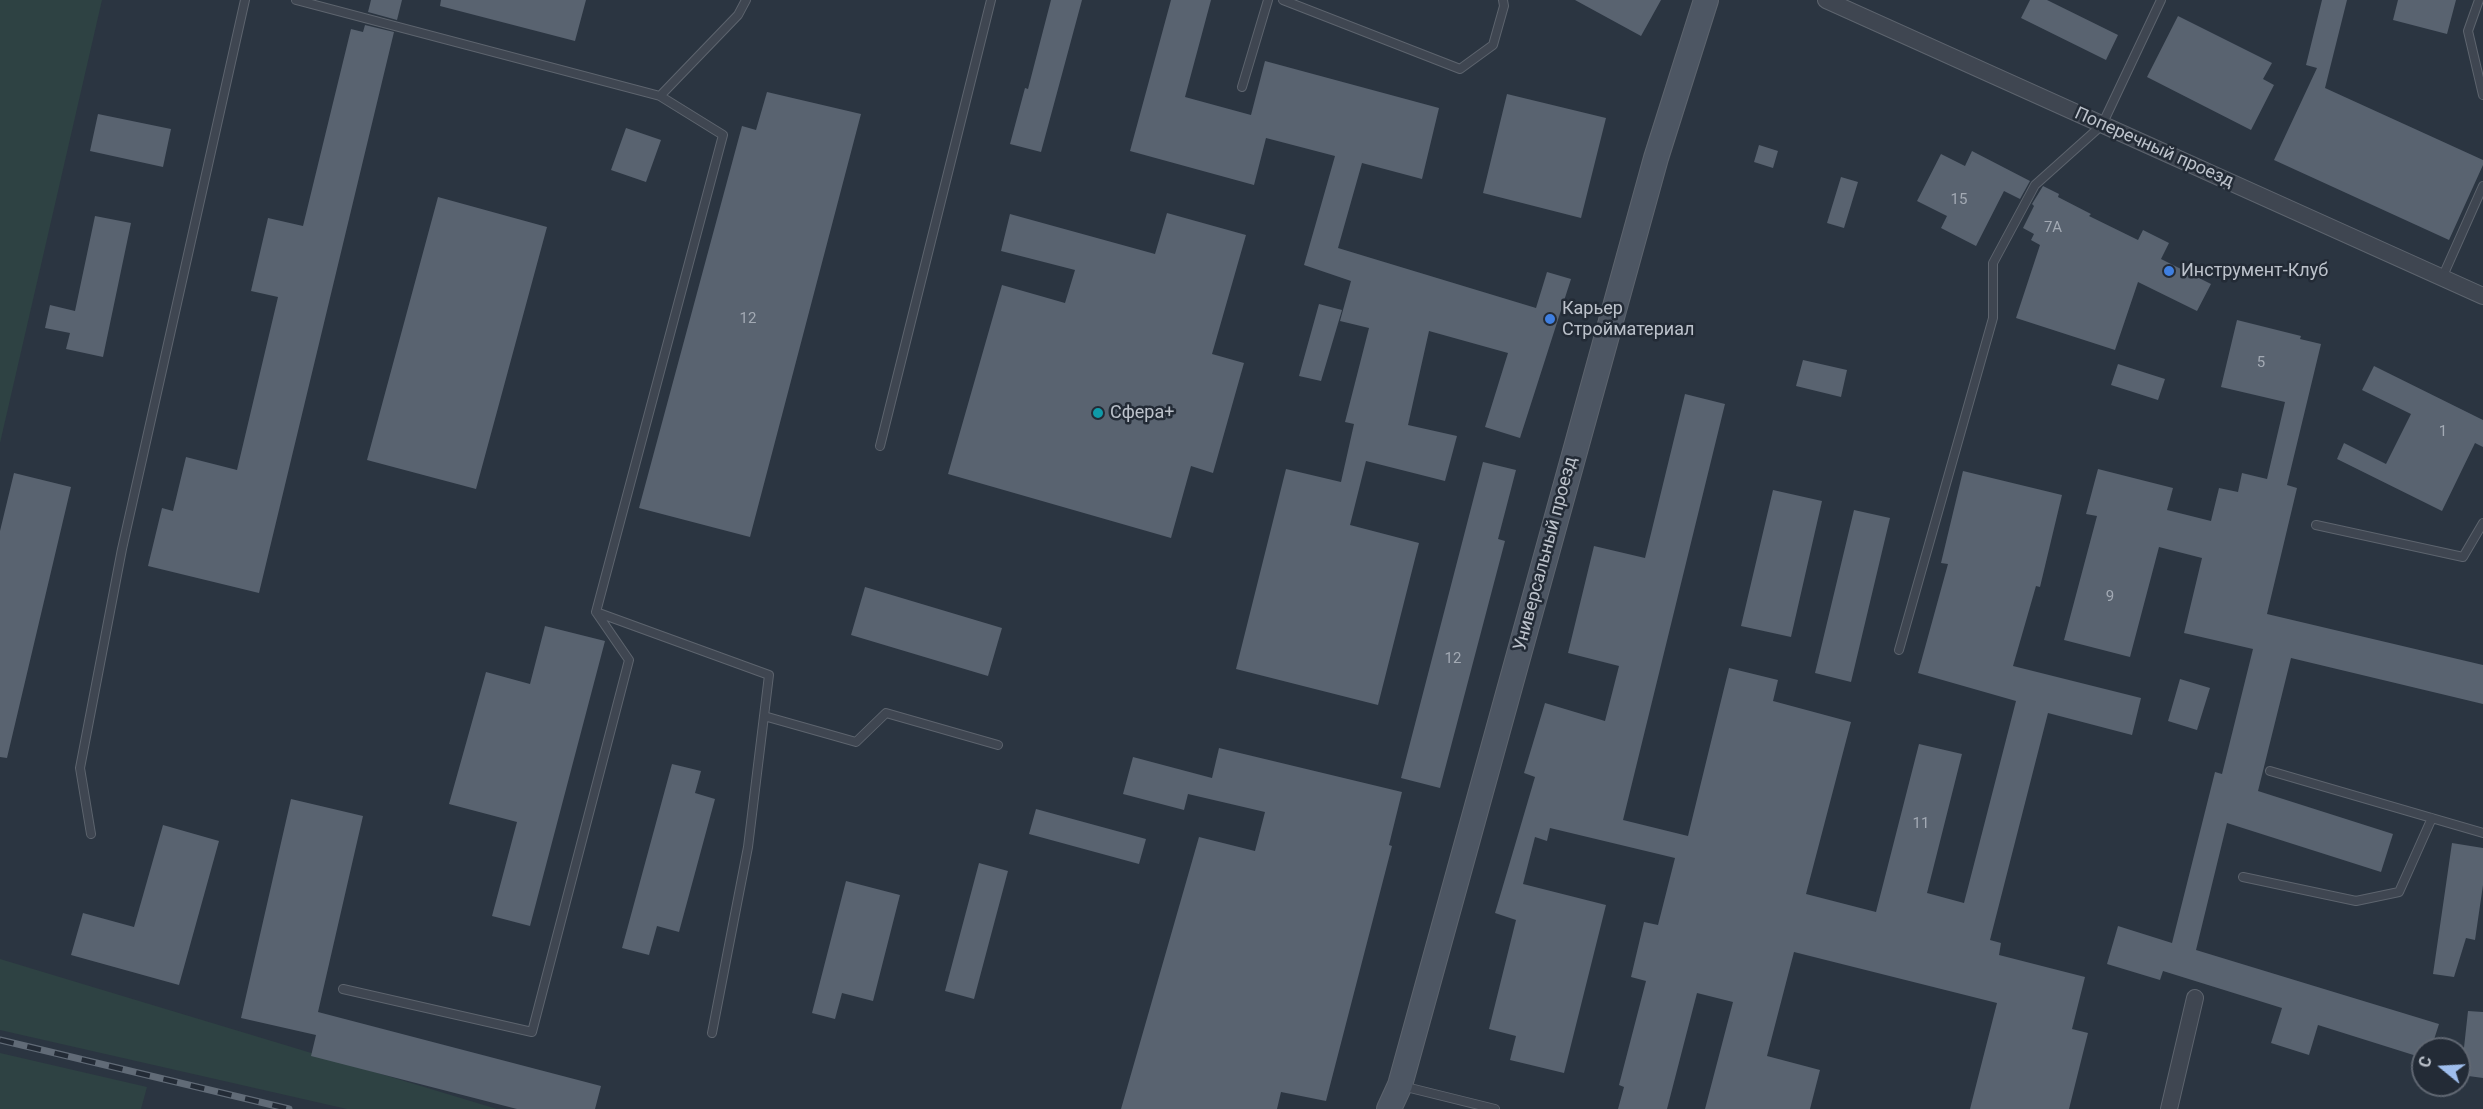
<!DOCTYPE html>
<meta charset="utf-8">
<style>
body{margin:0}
#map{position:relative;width:2483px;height:1109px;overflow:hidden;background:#2b3541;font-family:Roboto,sans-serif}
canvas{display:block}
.north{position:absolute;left:2411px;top:1037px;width:60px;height:60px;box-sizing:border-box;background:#232b36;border:2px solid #606772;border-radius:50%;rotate:288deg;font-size:16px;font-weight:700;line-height:24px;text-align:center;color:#bcc2cb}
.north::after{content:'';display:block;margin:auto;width:21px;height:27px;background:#9fbeed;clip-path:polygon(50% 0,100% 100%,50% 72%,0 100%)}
</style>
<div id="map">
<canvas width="2483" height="1109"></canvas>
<div class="north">С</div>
</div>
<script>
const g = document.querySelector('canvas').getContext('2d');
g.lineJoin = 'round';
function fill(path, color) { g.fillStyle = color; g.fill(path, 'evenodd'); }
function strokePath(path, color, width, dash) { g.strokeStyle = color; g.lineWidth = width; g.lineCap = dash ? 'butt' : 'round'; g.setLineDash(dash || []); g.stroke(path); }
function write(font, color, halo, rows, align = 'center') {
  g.font = font + ' Roboto,sans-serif'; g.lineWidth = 5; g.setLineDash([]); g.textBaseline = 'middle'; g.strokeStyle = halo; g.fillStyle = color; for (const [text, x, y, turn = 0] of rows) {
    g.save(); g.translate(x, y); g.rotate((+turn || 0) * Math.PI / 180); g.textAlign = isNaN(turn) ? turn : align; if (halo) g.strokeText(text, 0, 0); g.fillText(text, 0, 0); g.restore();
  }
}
fill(new Path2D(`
 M0 0H102L0 443Z
 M0 959 497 1109H347L0 1030Z
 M0 1053 147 1087 141 1109H0Z`), '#2e4243');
fill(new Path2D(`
 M371 0H402L397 20 368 12Z
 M441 0H586L575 41 440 6Z
 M1051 0H1082L1041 152 1010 144 1025 88 1028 89Z
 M1171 0H1211L1185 97 1251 115 1265 61 1439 108 1422 179 1362 163 1338 248 1536 308 1547 272 1571 279 1520 438 1485 427 1508 353 1429 331 1408 425 1457 436 1445 481 1366 461 1350 525 1419 543 1378 705 1236 669 1286 469 1341 482 1354 424 1345 422 1369 328 1340 321 1351 281 1304 265 1335 156 1266 138 1254 185 1130 151Z
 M1575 0H1661L1641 36Z
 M2030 0H2047L2118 35 2106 60 2021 18Z
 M2322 0H2347L2325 88 2483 160V165L2449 240 2274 160 2317 68 2306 65Z
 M2398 0H2456L2447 34 2393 20Z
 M2178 16 2272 63 2263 79 2274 85 2251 130 2147 77Z
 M365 25 394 32 259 593 148 566 162 508 173 511 186 457 237 470 278 297 251 291 268 218 303 226 351 29 363 32Z
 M767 92 861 114 750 537 639 508 742 126 756 130Z
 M1507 94 1606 118 1581 218 1483 193Z
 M98 114 171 129 163 167 90 151Z
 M626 128 661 140 646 182 611 170Z
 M1759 145 1778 151 1773 168 1754 162Z
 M1972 151 2030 181 2020 199 2004 191 1976 246 1941 228 1947 216 1917 201 1941 154 1965 166Z
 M1841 177 1858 182 1844 228 1827 223Z
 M2043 186 2059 194 2058 197 2091 214 2089 216 2138 240 2143 230 2169 243 2161 259 2211 284 2197 311 2138 282 2115 350 2016 318 2040 245 2031 240 2034 234 2023 228 2034 206 2032 204Z
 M438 197 547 227 476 489 367 460Z
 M1167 213 1246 235 1212 354 1244 363 1213 473 1191 466 1171 538 948 474 1002 285 1065 303 1075 270 1001 251 1010 214 1155 254Z
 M95 216 131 223 103 357 66 349 70 333 45 328 50 305 75 311Z
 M1319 304 1342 310 1321 381 1299 376Z
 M2237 320 2301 336 2300 339 2321 344 2287 485 2297 488 2267 614 2483 665V704L2291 658 2258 791 2393 834 2381 872 2227 823 2196 950 2439 1024 2431 1049H2423V1058L2318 1025 2309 1055 2271 1043 2282 1008 2163 971 2160 980 2107 964 2118 926 2172 943 2215 772 2222 774 2253 649 2184 633 2202 558 2159 547 2130 657 2064 640 2097 516 2086 514 2098 469 2173 488 2167 510 2211 521 2219 488 2238 492 2242 473 2267 479 2285 402 2221 387Z
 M1803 360 1847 370 1841 397 1796 386Z
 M2118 364 2165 379 2158 400 2111 385Z
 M2374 366 2483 420V447L2475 443 2442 511 2337 459 2344 443 2386 464 2411 414 2362 390Z
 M1685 394 1725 404 1623 820 1688 836 1729 668 1778 680 1773 701 1851 722 1806 894 1876 912 1919 744 1962 754 1927 893 1964 903 2016 701 1918 673 1948 564 1941 563 1963 471 2062 495 2040 587 2036 586 2013 666 2141 698 2132 735 2048 713 1990 940 2001 943 1999 955 2085 977 2072 1029 2088 1033 2069 1109H1970L1997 1003 1794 952 1767 1056 1820 1070 1810 1109H1705L1733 1002 1697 993 1667 1109H1618L1624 1087 1619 1085 1646 981 1631 977 1644 922 1658 925 1675 858 1550 828 1547 841 1535 837 1523 884 1606 905 1564 1073 1510 1060 1516 1036 1489 1029 1516 920 1495 913 1535 777 1524 773 1545 703 1605 721 1619 666 1568 653 1594 546 1645 558Z
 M1483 462 1516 470 1498 539 1505 541 1440 788 1401 778Z
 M14 473 71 487 7 758 0 757V531Z
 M1773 490 1822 501 1791 637 1741 626Z
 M1854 510 1890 518 1851 682 1815 673Z
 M865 587 1002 628 988 676 851 635Z
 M545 626 605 641 530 926 492 916 517 822 449 804 486 672 530 684Z
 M2180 679 2210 688 2197 730 2168 721Z
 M1219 748 1402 792 1389 845 1392 846 1326 1101 1281 1092 1277 1109H1121L1199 837 1255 851 1265 812 1188 794 1184 810 1123 794 1133 757 1212 778Z
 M672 764 701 771 695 793 715 799 679 932 657 926 649 955 622 948Z
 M291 799 363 816 318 1012 601 1086 595 1109H517L311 1056 316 1035 241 1018Z
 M1036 809 1146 839 1139 864 1029 834Z
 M163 825 219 841 179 985 71 955 83 913 134 927Z
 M2452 843 2483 848V885L2475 940 2466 938 2454 977 2433 974Z
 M979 863 1008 871 974 999 945 991Z
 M846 881 900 895 873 1001 842 993 835 1019 812 1013Z
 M2468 1011 2483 1012V1078L2461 1075Z`), '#596370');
const lane = new Path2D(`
 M296 0 660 96 723 135 596 612 629 660 532 1032 343 989
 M1283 0 1460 69 1493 45 1504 6 1503 0
 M2479 0 2468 31 2483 95
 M1242 87 1268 0
 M660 96 738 15 746 0
 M2442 278 2483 186
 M880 446 991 0
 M2316 525 2463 557 2483 523
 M596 612 769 675 748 847 712 1033
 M1899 650 1993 318V263L2035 185 2102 125 2161 0
 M764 716 856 742 886 713 998 745
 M2270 771 2483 833
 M91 834 80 768 122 549 245 0
 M2243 877 2356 901 2399 892 2432 818
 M1402 1086 1495 1109`);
const street = new Path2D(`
 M1826 0 2483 296
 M2169 1109 2195 998`);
const secondary = new Path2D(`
 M1389 1109 1400 1085 1656 158 1706 0`);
strokePath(lane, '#5d646e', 10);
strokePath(street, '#5d646e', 18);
strokePath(secondary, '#5d646e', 26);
strokePath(lane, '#3f4651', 8);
strokePath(street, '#3f4651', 16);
strokePath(secondary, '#4d5663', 24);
const rail = new Path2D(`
 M0 1040 289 1109`);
strokePath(rail, '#616b77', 7);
strokePath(rail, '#232b36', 4.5, [14]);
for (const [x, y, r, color] of [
 [2169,271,6,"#3f7fe0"],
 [1550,319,6,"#3f7fe0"],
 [1098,413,6,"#0f9aa8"]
]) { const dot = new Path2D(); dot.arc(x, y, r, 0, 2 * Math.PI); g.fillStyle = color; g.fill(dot); strokePath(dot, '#232b36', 2); }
write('15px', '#a3aab4', null, [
 ["15",1959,200],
 ["7А",2053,228],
 ["12",748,319],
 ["5",2261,363],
 ["1",2443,432],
 ["9",2110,597],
 ["12",1453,659],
 ["11",1921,824]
]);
write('18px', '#bcc2cb', '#232b36', [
 ["Поперечный проезд",2154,148,24],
 ["Универсальный проезд",1546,554,-75]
]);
write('18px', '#bcc2cb', '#232b36', [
 ["Инструмент-Клуб",2181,271],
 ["Карьер",1562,309],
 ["Стройматериал",1562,330],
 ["Сфера+",1110,413]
], 'left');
</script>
